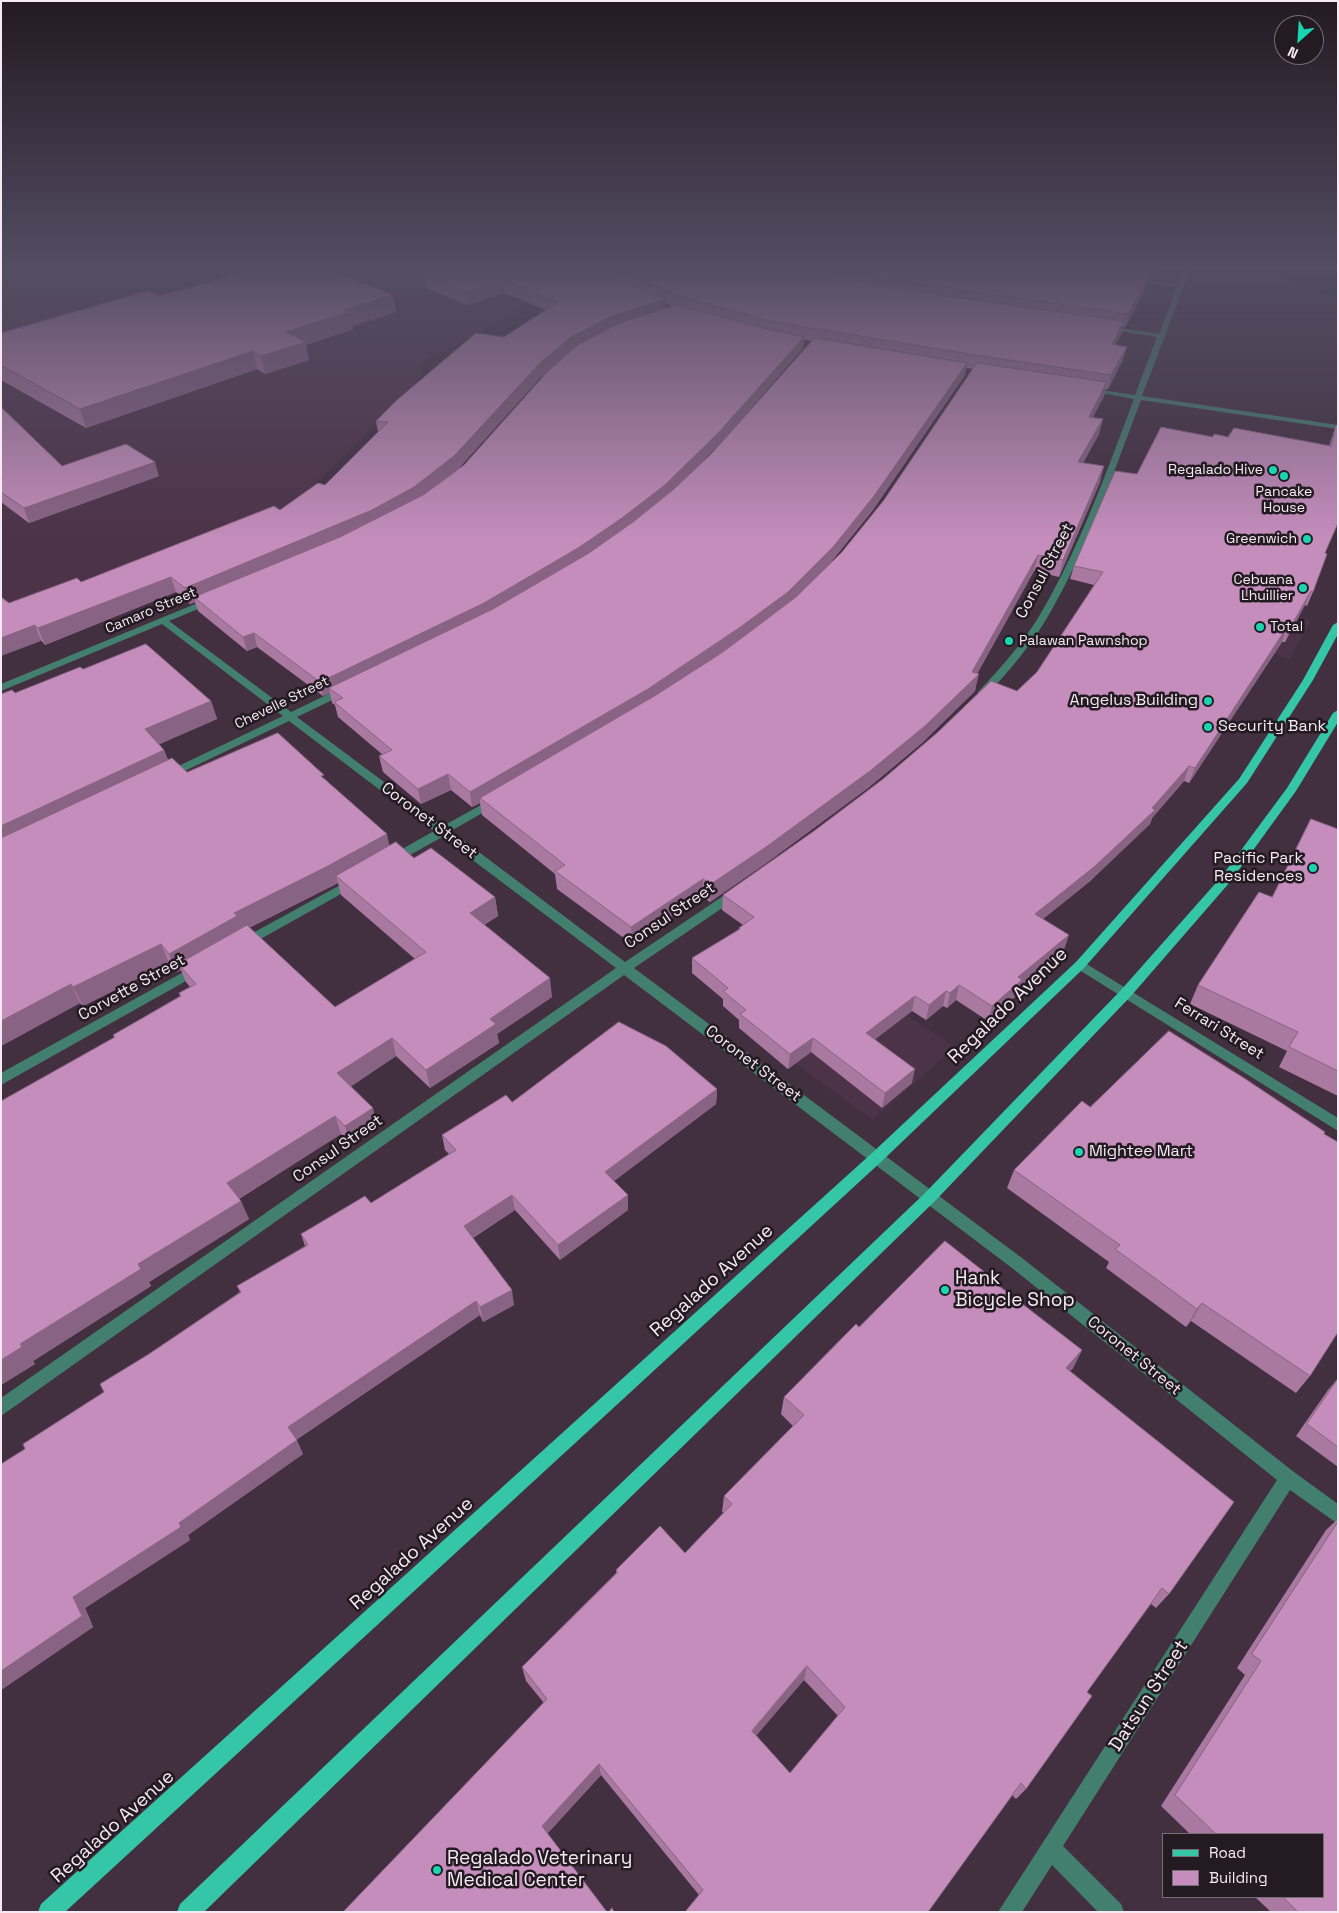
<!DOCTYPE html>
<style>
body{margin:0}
#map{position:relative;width:1339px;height:1913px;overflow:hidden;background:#422f3f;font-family:"Space Grotesk",sans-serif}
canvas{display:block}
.frame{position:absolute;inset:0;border:2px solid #f6e9f3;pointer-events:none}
.legend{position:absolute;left:1162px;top:1833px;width:162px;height:65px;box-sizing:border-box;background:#231a22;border:1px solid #776d76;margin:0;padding:6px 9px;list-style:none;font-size:15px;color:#f6e9f3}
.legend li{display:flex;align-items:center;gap:10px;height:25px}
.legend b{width:25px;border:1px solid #776d76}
.north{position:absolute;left:1274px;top:15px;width:50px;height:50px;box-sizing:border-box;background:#231a22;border:1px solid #776d76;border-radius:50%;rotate:206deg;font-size:14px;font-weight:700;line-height:20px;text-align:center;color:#f6e9f3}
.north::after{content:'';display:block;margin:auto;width:18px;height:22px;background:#1ad5b2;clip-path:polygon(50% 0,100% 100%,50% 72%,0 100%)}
</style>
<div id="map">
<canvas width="1339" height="1913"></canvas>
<div class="frame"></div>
<ul class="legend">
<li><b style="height:6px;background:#34c6a7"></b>Road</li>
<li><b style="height:14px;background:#c48dbb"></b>Building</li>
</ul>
<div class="north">N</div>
</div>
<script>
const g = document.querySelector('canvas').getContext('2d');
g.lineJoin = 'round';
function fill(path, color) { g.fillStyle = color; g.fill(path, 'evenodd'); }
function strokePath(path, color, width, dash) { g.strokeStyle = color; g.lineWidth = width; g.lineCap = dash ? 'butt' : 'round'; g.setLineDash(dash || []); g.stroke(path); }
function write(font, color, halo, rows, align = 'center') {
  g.font = font + ' "Space Grotesk",sans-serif'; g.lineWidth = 5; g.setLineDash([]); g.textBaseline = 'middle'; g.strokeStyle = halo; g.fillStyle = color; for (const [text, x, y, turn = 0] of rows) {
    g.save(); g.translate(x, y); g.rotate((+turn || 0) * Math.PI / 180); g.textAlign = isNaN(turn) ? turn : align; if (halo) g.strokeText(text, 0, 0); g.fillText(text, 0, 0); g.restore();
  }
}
fill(new Path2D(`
 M1 270H452L528 306 420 363 421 378 289 510 6 611 1 606Z
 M1236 599 1311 620 1290 659 1213 636Z
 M863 986 955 1047 873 1120 781 1053Z`), '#4d3348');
fill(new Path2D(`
 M1274 270H1315L1338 278V298L1278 276Z`), '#06221b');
fill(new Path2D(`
 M1184 270H1190L1142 396 1338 425V429L1141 400C1113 474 1087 550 1047 618 1030 647 1008 672 986 696H978V692C1000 669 1021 645 1038 618 1079 550 1106 473 1134 399L1084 390 1088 388 1135 395 1157 337 1103 328 1106 326 1159 334 1177 287 1130 280 1133 278 1178 284Z
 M212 597 215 598V602L169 621 291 712 341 688H349V692L297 717 443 826 490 800H498L500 802 498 804 451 831 625 962 732 890H740L742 893 740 896 634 968 1022 1258 1294 1472 1338 1504V1524L1290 1490 1063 1846 1121 1904 1124 1912H1098L1052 1865 1022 1912H998L1277 1480 1012 1268 624 975 1 1416V1398L616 968 442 837 396 863H388L386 860 388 857 434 831 289 721 172 777H164L163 775 164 773 283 716 162 624 1 691V684Z
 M353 878 359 882 357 885 248 946H240L238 943 240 940Z
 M1080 960 1338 1118V1131L1076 968 1074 965 1076 962Z
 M198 964 202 966 204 969 202 972 1 1085V1073Z`), '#437f6f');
fill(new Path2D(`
 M1338 622V634L1313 680 1247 783 1084 968 882 1161 65 1912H38L41 1904 872 1153 1076 962 1239 779 1303 680 1333 625Z
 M1338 710V722L1296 791 1230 882 1131 996 935 1201 204 1912H177L180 1904 925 1193 1121 990 1222 876 1287 788 1333 713Z`), '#34c6a7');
fill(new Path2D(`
 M442 270H1160L1159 272 1155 271 1151 279 1150 278 1148 285 1125 327H1123L1121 334 1115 345 1123 360 1108 389H1106L1104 396 1093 417 1099 434 1083 463 1100 482 1059 577 1034 571 977 674 975 691 922 743 868 788 765 864 710 902 702 896 632 944 557 889 555 874 482 815 480 803 472 807 451 790 421 804 383 772 379 756 383 755 338 717 335 705 332 703 330 693 323 696 257 647 247 651 198 611 195 602 190 604 176 592 45 645 9 603 81 582 280 510 325 485 378 432 376 421 546 310 504 293 468 305 426 288 424 275ZM665 303 672 306 665 308ZM804 340 811 341 712 453 673 490 720 444 803 348ZM966 368 973 369 884 500 842 552 805 588 831 562 873 510 965 375ZM547 372 464 465 459 468 541 377Z
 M393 295 396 312 352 326 353 329 306 345 309 360 265 374 257 369 86 428 1 380V333L159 296Z
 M1 407 62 466 159 476 29 523 1 502Z
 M1336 425 1325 553 1313 592 1307 606 1305 605 1285 642H1282L1189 783 1184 781 1152 818 1150 824 1089 882 1043 919 1064 950 1019 987 1017 995 988 1021 956 1000 947 1008 943 1006 926 1020 912 1011 875 1039 912 1083 882 1108 811 1052 788 1069 739 1028V1020L723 1006V999L692 973V958L738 930 739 928 743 925 722 910 723 895 1017 691 1037 672 1094 585 1070 579 1074 566 1137 474 1213 437H1228L1329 446Z
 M83 669 211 701 217 719 159 744 164 750 168 760 187 772 325 779 390 846 495 897 498 916 484 925 552 997 497 1034 499 1043 430 1088 396 1056 351 1086 378 1126 351 1144 341 1134 239 1199 249 1219 149 1282 151 1286 33 1361 35 1364 1 1385 114 1038 113 1035 180 996 179 993 190 987 186 982 181 970 177 972 169 963 83 1006 80 1003 1 1046 15 693ZM338 883 341 895 415 959 335 1007 249 928Z
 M1338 829V1096L1279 1067 1287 1051 1190 1004 1198 985 1272 897Z
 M717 1089 716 1104 614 1181 628 1210 560 1260 515 1210 473 1238 514 1305 483 1322 480 1315 296 1440 303 1454 188 1535 190 1540 85 1608 93 1627 1 1690V1464L25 1449 104 1392 149 1354 240 1292 237 1286 305 1246 301 1234 371 1203 449 1154 445 1150 442 1135 512 1102Z
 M1090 1107 1324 1134 1310 1376 1296 1393 1191 1321 1186 1327 1106 1268 1109 1262 1007 1188 1014 1170Z
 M996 1281V1283L1082 1350 1073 1368 1070 1371 1169 1594 1156 1608 1151 1604 1087 1692 1026 1789 1016 1799 1012 1795 928 1912H685L699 1895 601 1775 547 1834 343 1912 544 1703 526 1681 522 1667 616 1573V1570L685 1553 724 1513 722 1512 724 1496 793 1426 781 1414 784 1397 859 1327ZM804 1680 838 1716 790 1773 756 1735Z
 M1338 1378V1467L1296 1436 1328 1390Z
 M1338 1519V1912H1271L1255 1897H1323V1834H1190L1161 1806 1245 1675 1237 1668 1326 1530Z`), '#a979a1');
fill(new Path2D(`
 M1154 270H1156L1151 279Z
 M1151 272 1148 285 1125 327 1128 314Z
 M503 280 504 293 468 305 466 292Z
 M393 295 396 312 352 326 353 329 306 345 309 360 265 374 261 356 286 332 344 310Z
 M665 299V312L572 350 541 377 456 471 416 502 374 525 194 597 195 602 190 604 185 588 540 363 571 337 612 316Z
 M1124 321 1121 334 1108 358 1112 344Z
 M804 337 803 348 720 444 665 498 623 531 578 562 485 616 329 688 330 693 323 696 320 682Z
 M1127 347 1123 360 1108 389 1111 375Z
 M253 351 257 369 86 428 80 409Z
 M967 363 965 375 873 510 831 562 787 606 648 704 480 798V803L472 807 470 792Z
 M1107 382 1104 396 1085 432 1089 417Z
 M1103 419 1099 434 1074 477 1078 462Z
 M155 462 159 476 29 523 24 508Z
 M1104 466 1100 482 1059 577 1063 560Z
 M1038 555 1034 571 974 679 979 674 975 691 922 743 868 788 765 864 710 902 711 884 972 672Z
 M171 577 176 592 45 645 38 628Z
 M1311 591 1305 605 1285 642 1290 628Z
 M35 625 41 641 1 656V638Z
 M1287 627 1282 642 1189 783 1195 768Z
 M254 633 257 647 247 651 243 637Z
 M211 701 217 719 151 748 145 729Z
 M164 750 171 768 1 849V826Z
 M1189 766 1184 781 1152 818 1150 824 1089 882 1030 929 1035 914 1152 808Z
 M448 774 451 790 421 804 418 789Z
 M387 834 391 853 336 876 338 883 331 886 178 964 181 970 177 972 169 954 234 913Z
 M703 879 702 896 632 944 631 927Z
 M495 897 498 916 473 932 470 913Z
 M1069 935 1064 950 1019 987 1017 995 988 1021 992 1006 1018 977Z
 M161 944 169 963 83 1006 73 987Z
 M550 978 552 997 497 1034 499 1043 430 1088 426 1070 490 1019Z
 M71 984 80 1003 1 1046V1021Z
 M959 985 956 1000 947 1008 950 993Z
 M946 991 943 1006 926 1020 929 1005Z
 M915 996 912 1011 864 1048 866 1033Z
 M392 1038 396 1056 343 1092 337 1073Z
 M813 1038 811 1052 788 1069 790 1054Z
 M915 1069 912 1083 882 1108 885 1093Z
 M717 1089 716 1104 606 1187 605 1172Z
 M373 1108 378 1126 351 1144 345 1126Z
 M335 1116 341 1134 235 1201 227 1183Z
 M512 1195 515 1210 467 1241 464 1226Z
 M628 1195V1210L560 1260 558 1245Z
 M241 1201 249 1219 149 1282 151 1286 33 1361 35 1364 1 1385V1360L20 1344 138 1264Z
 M512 1290 514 1305 483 1322 480 1307Z
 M476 1301 480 1315 295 1440 288 1427Z
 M1202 1303 1191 1321 1186 1327 1197 1309Z
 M1082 1350 1073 1368 1057 1386 1066 1368Z
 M297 1440 303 1454 188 1535 190 1540 85 1608 93 1627 1 1690V1671L73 1597Z
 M807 1666 804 1680 750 1743 752 1731Z
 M599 1764 601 1775 545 1836 542 1826Z`), '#896383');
const building = new Path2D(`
 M253 270H331L393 295 344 310 350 312 286 332 306 342 261 356 253 351 80 409 1 365V333L147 291 159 296Z
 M442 270H597L665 299 612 316 571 337 540 363 454 456 414 487 372 510 185 588 171 577 38 628 35 625 1 638V597L9 603 77 578 81 582 274 506 280 510 318 483 325 485 388 422 376 421 397 400 476 333 504 337 558 302 503 280 466 292 424 275Z
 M615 270H815L885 287 1124 321 1112 344 1127 347 1111 375 975 355 770 321 680 296Z
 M844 270H1132L1151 272 1128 314 886 279Z
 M677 305 767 329 804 337 720 431 665 485 622 518 578 548 484 603 320 682 254 633 243 637 194 597 340 537 423 495 464 465 548 371 578 345 619 323Z
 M815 338 967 363 874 496 833 547 788 592 739 628 648 689 470 792 448 774 418 789 379 756 392 750 334 702 343 698 329 688 493 609 589 553 633 522 674 489 712 453Z
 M977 363 1107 382 1089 417 1103 419 1078 462 1104 466 1063 560 1038 555 972 672 979 674 925 726 870 771 766 847 711 884 703 879 631 927 555 871 565 865 480 798 656 695 723 652 796 597 842 552 884 500Z
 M1 407 62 466 126 444 155 462 24 508 1 492Z
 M1336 425H1338V523L1325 553 1327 554 1313 592 1311 591 1290 628 1287 627 1195 768 1189 766 1152 808 1155 810 1094 867 1035 914 1069 935 1018 977 1022 980 992 1006 959 985 950 993 946 991 929 1005 915 996 866 1033 915 1069 885 1093 813 1038 790 1054 740 1014 746 1010 723 991 728 988 692 958 740 929 739 928 754 917 723 895 814 831 883 779 938 732 991 681 1017 691 1037 672 1103 572 1074 566 1115 471 1137 474 1161 427 1213 437 1214 434 1228 437 1234 428 1331 446Z
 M146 644 211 701 145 729 164 750 1 826V694L12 690 15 693 80 667 83 669Z
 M278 733 324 775 321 776 387 834 326 867 234 913 237 916 169 954 161 944 73 987 71 984 1 1021V838L172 758 187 772Z
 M1311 819 1338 829V1071L1289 1047 1298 1032 1198 985 1259 892 1272 897Z
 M396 842 414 858 431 848 495 897 470 913 550 978 490 1019 496 1024 426 1070 392 1038 337 1073 373 1108 345 1126 335 1116 227 1183 241 1201 138 1264 141 1269 20 1344 22 1347 1 1360V1101L115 1037 113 1035 181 996 179 993 196 984 178 964 247 925 335 1007 426 952 336 876Z
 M619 1022 666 1046 717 1089 605 1172 628 1195 558 1245 512 1195 464 1226 512 1290 480 1307 476 1301 288 1427 297 1440 179 1523 181 1527 73 1597 82 1616 1 1671V1464L25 1449 23 1444 104 1392 100 1384 149 1354 241 1292 237 1286 308 1245 301 1234 365 1196 371 1203 456 1150 442 1135 506 1095 512 1102Z
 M1169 1031 1244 1078 1325 1132 1324 1134 1338 1142V1332L1310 1376 1202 1303 1197 1309 1115 1249 1120 1245 1014 1170 1082 1101 1090 1107Z
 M945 1241 996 1281 995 1283 1082 1350 1066 1368 1234 1502 1169 1594 1162 1588 1087 1692 1092 1696 1026 1789 1021 1783 928 1912H925L924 1911 923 1912H685L703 1890 599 1764 542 1826 607 1912H343L547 1699 522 1667 618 1572 616 1570 660 1526 685 1553 732 1504 724 1496 804 1415 784 1397 856 1324 859 1327ZM807 1666 845 1707 790 1773 752 1731Z
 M1338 1379V1447L1307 1424Z
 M1338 1522V1912H1298L1283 1897H1323V1834H1216L1175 1795 1261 1661 1252 1654Z
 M612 1908 614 1912H609Z`);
fill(building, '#c48dbb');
strokePath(building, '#896383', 1);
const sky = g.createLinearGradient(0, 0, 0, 538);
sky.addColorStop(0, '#241a23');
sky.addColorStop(0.5, '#544d63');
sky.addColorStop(1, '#544d6300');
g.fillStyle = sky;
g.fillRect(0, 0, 1339, 538);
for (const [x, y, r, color] of [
 [1273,470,5,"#1ad5b2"],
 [1284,476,5,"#1ad5b2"],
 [1307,539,5,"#1ad5b2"],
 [1303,588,5,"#1ad5b2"],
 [1260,627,5,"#1ad5b2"],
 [1009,641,5,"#1ad5b2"],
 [1208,701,5,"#1ad5b2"],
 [1208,727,5,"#1ad5b2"],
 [1313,868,5,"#1ad5b2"],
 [1079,1152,5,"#1ad5b2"],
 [945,1290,5,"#1ad5b2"],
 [437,1870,5,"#1ad5b2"]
]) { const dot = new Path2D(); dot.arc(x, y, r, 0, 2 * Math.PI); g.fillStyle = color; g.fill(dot); strokePath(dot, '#231a22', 2); }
write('14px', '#f6e9f3', '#231a22', [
 ["Regalado Hive",1263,470],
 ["Pancake",1284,492,"center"],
 ["House",1284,508,"center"],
 ["Greenwich",1297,539],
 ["Cebuana",1293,580],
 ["Lhuillier",1293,596],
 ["Total",1270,627,"left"],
 ["Palawan Pawnshop",1019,641,"left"]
], 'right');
write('14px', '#f6e9f3', '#231a22', [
 ["Camaro Street",151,611,-23],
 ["Chevelle Street",282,703,-26]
]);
write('16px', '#f6e9f3', '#231a22', [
 ["Consul Street",1045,571,-62],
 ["Coronet Street",429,821,37],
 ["Consul Street",670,916,-34],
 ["Corvette Street",132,988,-29],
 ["Ferrari Street",1219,1029,32],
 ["Coronet Street",753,1064,37],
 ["Consul Street",338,1149,-35],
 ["Coronet Street",1134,1356,39]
]);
write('16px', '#f6e9f3', '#231a22', [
 ["Angelus Building",1198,701],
 ["Security Bank",1218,727,"left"],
 ["Pacific Park",1303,859],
 ["Residences",1303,877],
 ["Mightee Mart",1089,1152,"left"]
], 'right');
write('19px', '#f6e9f3', '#231a22', [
 ["Regalado Avenue",1008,1006,-44],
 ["Regalado Avenue",712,1281,-42],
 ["Regalado Avenue",412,1554,-42],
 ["Datsun Street",1149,1696,-57],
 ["Regalado Avenue",113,1827,-42]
]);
write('19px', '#f6e9f3', '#231a22', [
 ["Hank",955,1279],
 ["Bicycle Shop",955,1301],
 ["Regalado Veterinary",447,1859],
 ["Medical Center",447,1881]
], 'left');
</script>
